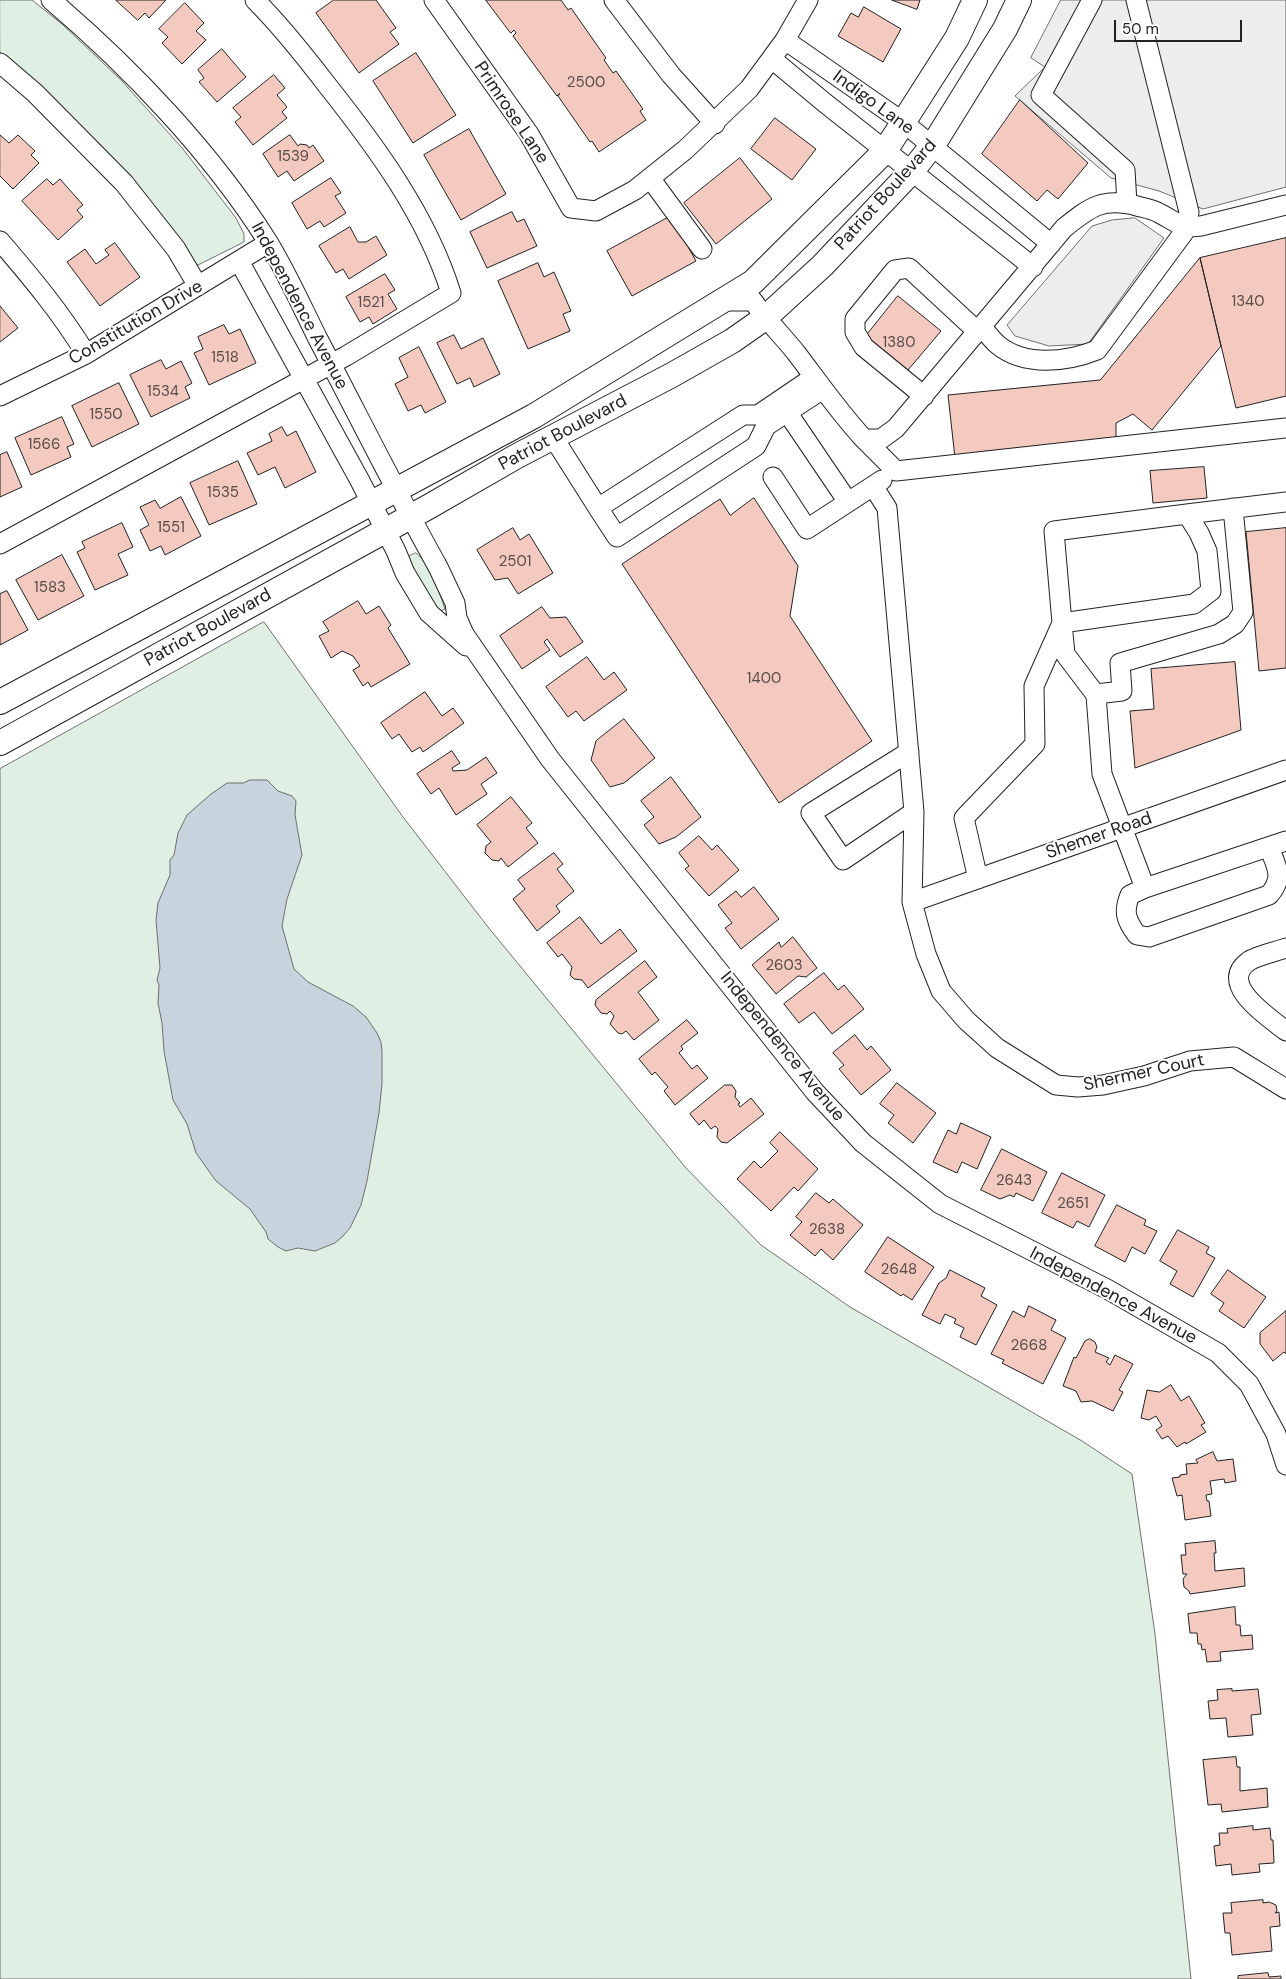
<!DOCTYPE html>
<style>
body{margin:0}
#map{position:relative;width:1286px;height:1979px;overflow:hidden;background:#fff;font-family:"DM Sans",sans-serif}
canvas{display:block}
.scale{position:absolute;left:1114px;top:20px;width:128px;height:22px;box-sizing:border-box;border:2px solid #222;border-top:0;padding-left:6px;font-size:15px;line-height:18px;white-space:nowrap;color:#222;-webkit-text-stroke:4px #fff;paint-order:stroke}
</style>
<div id="map">
<canvas width="1286" height="1979"></canvas>
<div class="scale">50 m</div>
</div>
<script>
const g = document.querySelector('canvas').getContext('2d');
g.lineJoin = 'round';
function fill(path, color) { g.fillStyle = color; g.fill(path, 'evenodd'); }
function strokePath(path, color, width, dash) { g.strokeStyle = color; g.lineWidth = width; g.lineCap = dash ? 'butt' : 'round'; g.setLineDash(dash || []); g.stroke(path); }
function write(font, color, halo, rows, align = 'center') {
  g.font = font + ' "DM Sans",sans-serif'; g.lineWidth = 4; g.setLineDash([]); g.textBaseline = 'middle'; g.strokeStyle = halo; g.fillStyle = color; for (const [text, x, y, turn = 0] of rows) {
    g.save(); g.translate(x, y); g.rotate((+turn || 0) * Math.PI / 180); g.textAlign = isNaN(turn) ? turn : align; if (halo) g.strokeText(text, 0, 0); g.fillText(text, 0, 0); g.restore();
  }
}
const green = new Path2D(`
 M0 0H32L62 24 121 80 183 149 236 218 244 234V242L198 265 192 262 49 96 0 52Z
 M416 553C429 562 440 594 445 609L436 613 407 557Z
 M264 622 403 817 488 927 686 1168 761 1245 850 1307 1082 1441 1132 1474 1155 1634 1191 1979H0V769Z`);
fill(green, '#e0efe3');
strokePath(green, '#6f6f6f', 1);
const parking = new Path2D(`
 M1061 0H1286V187L1203 209 1159 191 1111 178 1015 96 1045 67 1031 58Z
 M1135 218 1164 238 1088 344 1049 346 1015 336 1007 325 1092 226 1112 220Z`);
fill(parking, '#ededed');
strokePath(parking, '#6f6f6f', 1);
const water = new Path2D(`
 M250 780H267L278 791 292 796 296 801 295 815 302 855 287 899 282 926 294 969 308 982 353 1006 366 1017 377 1033 381 1042 382 1051V1084L379 1113 367 1181 361 1205 350 1228 343 1236 335 1243 315 1251 298 1248 286 1251 278 1247 268 1239 266 1232 250 1209 216 1181 196 1153 187 1124 173 1100 164 1051 162 1023 158 1003 159 985 157 980 160 968 156 920 158 903 170 875V860L174 855 178 833 187 815 211 794 227 783H243Z`);
fill(water, '#c7d3dd');
strokePath(water, '#6f6f6f', 1);
const building = new Path2D(`
 M116 0H166L149 18 145 13 138 20Z
 M334 0H376L396 28 390 32 399 44 359 73 316 13Z
 M486 0H561L568 10 571 8 606 58 604 60 613 73 616 71 643 109 640 111 646 120 599 152 592 141 590 142 558 96 560 93 557 96 513 36 516 33 514 30 511 33Z
 M892 0H920L917 9Z
 M185 3 204 23 196 31 206 40 182 64 162 43 168 37 159 29Z
 M864 7 901 29 883 62 838 36 851 13 858 17Z
 M222 49 246 77 217 102 199 82 204 78 198 70Z
 M416 53 456 115 413 143 373 81Z
 M274 75 285 88 277 95 287 107 282 112 287 118 253 145 235 122 241 117 233 108Z
 M1020 100 1088 163 1058 199 1047 190 1037 201 982 154Z
 M775 118 816 149 792 180 751 149Z
 M469 129 506 194 461 220 424 155Z
 M0 135 9 143 18 135 35 151 31 155 39 163 13 189 0 176Z
 M290 135 298 146 300 144 307 145 309 148 313 145 324 161 294 181 287 171 278 177 263 154Z
 M740 158 772 199 716 244 684 203Z
 M331 178 341 193 335 196 346 213 324 227 320 221 307 229 292 203Z
 M47 179 53 185 60 179 83 205 77 210 83 217 58 240 22 201Z
 M512 212 517 222 524 219 537 246 487 268 470 232Z
 M671 216 696 261 632 296 607 251Z
 M350 227 358 242H366L376 236 387 255 349 279 343 269 336 273 319 246Z
 M1286 238V396L1236 408 1200 258Z
 M115 243 140 277 100 306 67 262 85 249 96 264 109 255 105 250Z
 M1200 258 1221 346 1152 430 1133 414 1116 423V440L955 458 948 395 1100 380Z
 M538 263 544 277 554 272 571 311 563 314 570 331 528 349 498 281Z
 M385 274 395 290 388 294 397 309 373 324 369 317 360 322 346 297Z
 M898 296 941 331 908 370 905 368 893 383 858 354 870 339 866 336Z
 M0 306 18 328 0 342Z
 M224 325 229 334 240 329 256 363 209 385 194 353 203 349 198 337Z
 M454 335 461 349 483 338 500 374 474 387 470 378 457 384 437 343Z
 M419 347 446 402 425 413 421 405 408 411 395 384 408 377 399 358Z
 M161 360 166 369 181 361 192 383 185 387 190 398 151 417 130 375Z
 M119 383 139 424 92 447 72 406Z
 M62 417 74 444 67 447 71 457 31 475 15 438Z
 M282 427 287 436 296 431 316 472 285 488 275 467 258 475 247 453 272 441 269 434Z
 M7 452 22 487 0 497V455Z
 M238 461 257 504 209 525 190 483Z
 M1204 467 1207 498 1153 503 1150 471Z
 M181 497 201 536 165 555 161 546 150 551 140 530 149 525 140 507 155 500 160 508Z
 M754 498 798 566 790 616 872 741 779 803 622 564 720 499 730 515Z
 M122 523 133 547 118 554 128 575 95 590 77 552 85 548 82 542Z
 M513 528 520 540 529 534 553 573 518 594 508 578 495 580 477 550Z
 M1286 528V668L1259 671 1246 532Z
 M62 555 84 596 38 620 16 580Z
 M7 591 28 630 0 645V594Z
 M358 601 366 614 379 606 391 625 388 628 410 664 371 687 368 682 363 686 353 670 360 666 353 656 342 651 331 658 319 636 329 631 323 622Z
 M542 607 550 618 566 617 583 642 560 657 547 639 544 642 550 650 522 669 500 636Z
 M587 657 604 680 614 672 627 690 584 721 576 711 568 717 546 687Z
 M1235 662 1241 730 1135 768 1130 711 1154 709 1151 669Z
 M425 692 442 716 453 708 464 723 423 752 420 747 412 752 399 734 392 739 381 723Z
 M624 719 655 758 624 783 610 787 591 760 596 741Z
 M452 751 460 763 452 768 453 771 467 770 486 757 497 773 481 784 487 794 456 815 439 788 431 794 417 774Z
 M671 777 701 817 676 837 659 844 644 825 654 817 641 801Z
 M511 797 532 823 526 828 538 843 508 867 501 858 499 861 492 860 485 853 486 846 491 842 477 825Z
 M699 836 712 850 717 845 739 870 709 896 685 869 689 866 679 853Z
 M554 853 563 864 557 869 574 891 556 906 560 912 537 931 513 899 525 889 518 880Z
 M754 887 779 919 741 949 725 928 732 923 718 905 736 891 741 897Z
 M580 917 601 944 620 929 637 951 588 988 582 980 574 979 570 975 572 967 562 954 558 957 547 943Z
 M793 937 817 968 806 977 798 976 776 994 752 965 779 942 781 947Z
 M645 961 657 977 638 992 659 1020 634 1040 626 1031 622 1034 618 1033 610 1024 614 1016 610 1011 607 1014 601 1013 595 1005 596 1000Z
 M824 973 838 990 844 985 864 1009 832 1034 814 1012 799 1023 784 1004Z
 M687 1020 698 1033 681 1046 683 1049 679 1053 692 1069 697 1065 708 1078 675 1105 664 1091 668 1087 655 1072 652 1075 639 1059Z
 M855 1035 867 1050 871 1046 891 1070 861 1095 839 1069 844 1065 833 1053Z
 M897 1083 936 1113 913 1143 888 1123 894 1115 880 1104Z
 M725 1085H732L736 1091 735 1097 740 1103 738 1104 740 1107 751 1098 764 1114 727 1143 721 1142 717 1137 718 1129 715 1126 711 1129 704 1120 699 1125 690 1114Z
 M961 1123 991 1137 977 1169 962 1162 957 1173 933 1162 948 1130 956 1134Z
 M780 1132 818 1169 798 1191 794 1187 771 1211 737 1179 754 1161 761 1168 778 1151 770 1143Z
 M1002 1149 1047 1172 1033 1201 1016 1193 1014 1197 1010 1195 1000 1199 981 1190Z
 M1062 1173 1105 1195 1089 1227 1077 1221 1073 1228 1042 1213Z
 M816 1193 829 1203 833 1199 863 1225 833 1260 821 1249 815 1256 790 1235 802 1222 796 1217Z
 M1117 1205 1146 1220 1144 1225 1157 1231 1145 1254 1132 1247 1125 1262 1095 1246Z
 M1178 1230 1209 1247 1206 1253 1215 1258 1193 1297 1170 1284 1177 1271 1160 1261Z
 M888 1237 934 1267 912 1300 903 1294 901 1296 865 1272Z
 M950 1270 985 1288 981 1296 997 1305 976 1345 960 1337 964 1328 954 1323 956 1319 945 1314 940 1324 922 1315 939 1283 946 1278Z
 M1228 1270 1266 1297 1244 1328 1219 1311 1224 1303 1211 1294Z
 M1029 1306 1056 1320 1051 1330 1066 1338 1043 1384 1002 1363 1004 1360 991 1354 1013 1311 1024 1317Z
 M1286 1311V1354L1284 1352 1273 1361 1260 1344V1333Z
 M1090 1339 1095 1342 1097 1347 1095 1352 1109 1358 1106 1362 1110 1365 1115 1355 1133 1364 1119 1390 1123 1392 1113 1411 1092 1401 1081 1402 1076 1391 1063 1386 1074 1357 1076 1358 1085 1341Z
 M1171 1385 1181 1401 1189 1396 1205 1423 1201 1425 1206 1432 1186 1444 1185 1442 1177 1447 1168 1436 1162 1439 1156 1430 1162 1426 1156 1416 1149 1420 1141 1418 1147 1390 1159 1392Z
 M1213 1452 1217 1461 1233 1459 1236 1481 1225 1483 1224 1479 1210 1481 1212 1494 1206 1495 1207 1501H1209L1211 1516 1185 1520 1182 1495 1177 1496 1172 1478 1180 1477V1475L1187 1474 1186 1464 1198 1463 1196 1460Z
 M1215 1541 1216 1553H1214L1215 1571 1244 1568 1245 1586 1190 1594 1189 1591 1184 1587 1183 1579 1187 1574H1183L1181 1555H1186L1185 1544Z
 M1235 1607 1236 1625H1240L1241 1636 1252 1635 1253 1649 1220 1652 1221 1661 1207 1662 1205 1649 1202 1650 1201 1644H1198L1197 1633H1190L1188 1614Z
 M1232 1689V1691L1258 1689 1261 1714 1251 1715 1253 1735 1228 1737 1226 1718 1210 1719 1208 1701 1218 1700 1217 1690Z
 M1236 1757 1237 1767H1240V1791L1267 1788 1268 1807 1222 1812 1221 1804 1208 1805 1203 1760Z
 M1253 1826V1830L1270 1828 1271 1840H1273L1274 1863 1259 1864 1260 1872 1232 1875 1231 1864 1216 1866 1214 1846 1220 1845 1219 1833H1228L1227 1829Z
 M1263 1900V1903L1269 1902 1276 1905 1277 1911 1275 1913 1279 1912 1280 1926 1270 1927 1272 1951 1232 1955 1230 1933H1225L1223 1913H1232L1231 1903Z
 M1268 1973 1269 1977 1281 1976V1979H1238V1976Z`);
fill(building, '#f3c9c0');
strokePath(building, '#222', 1);
const minor = new Path2D(`
 M51 0C131 68 212 153 268 242 287 273 302 307 318 339 358 415 396 492 438 567L455 603 457 618 464 634 550 759 815 1092 863 1143 940 1204 1107 1289 1218 1353 1249 1384 1276 1434 1286 1465
 M434 0 529 134 571 208 596 211 635 190 685 150 749 89 785 40 808 0
 M614 0 671 75 715 124
 M1092 0 1041 95 1125 170 1127 203
 M785 40 903 122 1051 244
 M772 59 825 103 1033 267
 M0 63 35 93 124 183 176 249 198 286
 M650 178 702 249
 M0 241C31 277 61 313 86 354
 M239 261 359 479 396 551 405 573 429 613 466 646
 M723 301H753C766 320 783 336 797 354 819 383 839 412 864 439H881L896 428 1064 228C1090 207 1103 197 1137 206 1144 208 1152 209 1159 213 1177 222 1180 229 1201 226L1286 205
 M982 327C987 333 992 340 998 345 1025 367 1067 362 1097 350L1187 228 1189 212 1136 0
 M814 377 758 415H743L598 508 617 537 756 446 766 426 823 389
 M0 396 86 354 268 243
 M924 396 864 347 855 332V319L895 270 909 268 978 332
 M787 412 848 502
 M553 437 598 508
 M864 439 896 471 1286 428
 M773 477 807 529 882 480
 M873 486 887 508 914 812 912 902 926 954 941 991 966 1020 997 1048 1056 1085 1078 1087 1103 1085 1144 1076 1190 1061 1234 1057 1286 1089
 M1187 514 1286 502
 M0 544 346 356 451 293C427 216 377 148 327 85 304 55 281 26 255 0
 M1096 694 1122 691 1120 663 1219 634 1235 624 1243 612 1233 508
 M909 752 811 813 843 860 914 812
 M978 879 964 818 1035 744 1034 686 1062 623 1054 531 1187 514 1199 533 1207 551 1211 591 1194 604 1062 623 1065 654 1096 695 1102 774 1145 888 1286 841
 M1145 888 1130 895C1123 912 1126 920 1137 935L1149 937 1269 895C1285 877 1276 866 1269 847
 M912 902 1286 770
 M1286 948C1275 952 1259 955 1249 961 1216 984 1270 1018 1286 1031`);
const major = new Path2D(`
 M0 702 534 416 753 282 885 151 957 38 975 0
 M0 743 430 506 517 456 672 375 732 341 765 318 822 266 912 171 935 142 1005 29 1019 0`);
strokePath(minor, '#222', 21);
strokePath(major, '#222', 26);
strokePath(minor, '#fff', 19);
strokePath(major, '#fff', 24);
write('15px', '#564c4a', null, [
 ["2500",586,83],
 ["1539",293,157],
 ["1340",1248,302],
 ["1521",371,303],
 ["1380",899,343],
 ["1518",225,358],
 ["1534",163,392],
 ["1550",106,415],
 ["1566",44,445],
 ["1535",223,493],
 ["1551",171,528],
 ["2501",515,562],
 ["1583",50,588],
 ["1400",764,679],
 ["2603",784,966],
 ["2643",1014,1181],
 ["2651",1073,1204],
 ["2638",827,1230],
 ["2648",899,1270],
 ["2668",1029,1346]
]);
write('18px', '#222', '#fff', [
 ["Indigo Lane",873,103,36],
 ["Primrose Lane",511,113,56],
 ["Patriot Boulevard",886,195,-48],
 ["Independence Avenue",299,306,62],
 ["Constitution Drive",136,323,-30],
 ["Patriot Boulevard",563,433,-28],
 ["Patriot Boulevard",208,628,-29],
 ["Shemer Road",1099,836,-19],
 ["Independence Avenue",782,1047,51],
 ["Shermer Court",1144,1073,-12],
 ["Independence Avenue",1113,1296,28]
]);
</script>
